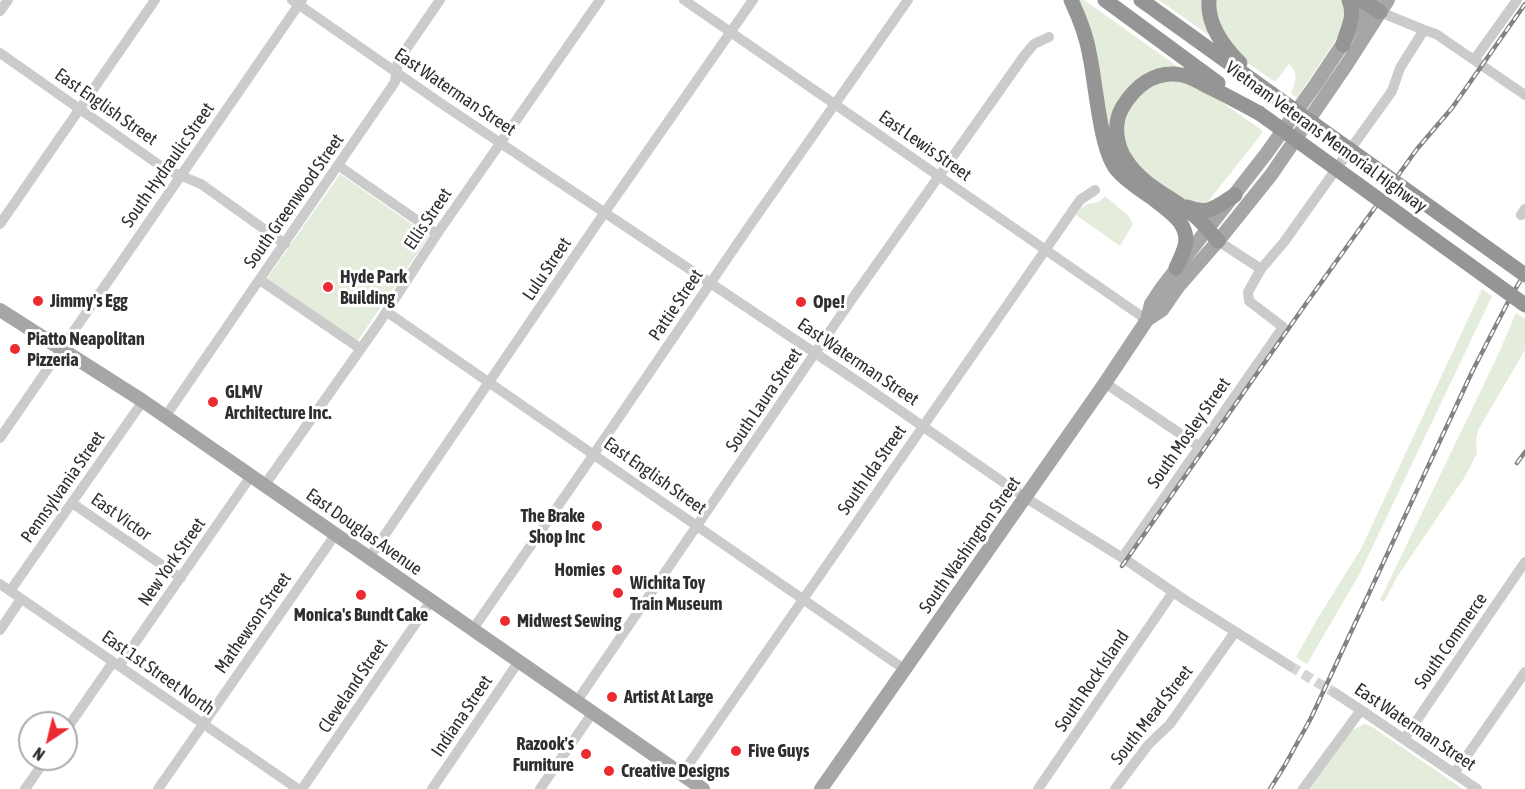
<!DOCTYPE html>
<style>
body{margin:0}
#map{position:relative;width:1525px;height:789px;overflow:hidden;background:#fff;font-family:"Asap Condensed",sans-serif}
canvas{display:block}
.north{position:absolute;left:18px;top:711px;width:60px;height:60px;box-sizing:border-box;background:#fff;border:2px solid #ababab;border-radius:50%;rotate:215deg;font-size:16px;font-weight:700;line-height:24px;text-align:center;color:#2e2e2e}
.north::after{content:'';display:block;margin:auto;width:21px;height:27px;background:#ec2a32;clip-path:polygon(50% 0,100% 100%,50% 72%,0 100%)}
</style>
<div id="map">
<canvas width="1525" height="789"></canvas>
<div class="north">N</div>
</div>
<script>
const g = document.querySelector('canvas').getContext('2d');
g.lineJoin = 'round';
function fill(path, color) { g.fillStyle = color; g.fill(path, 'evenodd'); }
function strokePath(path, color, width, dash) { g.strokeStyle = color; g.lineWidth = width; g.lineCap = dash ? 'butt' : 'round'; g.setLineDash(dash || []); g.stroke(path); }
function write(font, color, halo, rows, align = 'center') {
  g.font = font + ' "Asap Condensed",sans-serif'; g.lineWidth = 6; g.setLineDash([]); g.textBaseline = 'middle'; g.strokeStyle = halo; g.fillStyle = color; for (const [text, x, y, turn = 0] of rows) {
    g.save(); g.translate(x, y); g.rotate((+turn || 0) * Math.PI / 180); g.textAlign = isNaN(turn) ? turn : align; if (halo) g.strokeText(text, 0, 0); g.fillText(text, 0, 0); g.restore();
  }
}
fill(new Path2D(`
 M1075 0H1084L1181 69 1128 94 1117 165Z
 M1159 0H1206L1210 36Z
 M1213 0H1345L1343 29 1297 98 1291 93C1296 81 1299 74 1289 64L1275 82 1241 58 1221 33Z
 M1174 77 1200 87 1263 131 1260 136 1206 204 1196 209 1137 169 1129 159 1121 121 1145 85Z
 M340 174 429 236 357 342 266 280Z
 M1105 196 1128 215 1133 224 1120 246 1076 215C1079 211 1082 206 1087 204 1095 202 1099 204 1105 196Z
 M1482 289 1492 296 1360 573 1307 664 1296 657 1316 621 1361 549Z
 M1516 313 1525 319V350L1478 430 1476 440 1477 453 1466 475 1397 577 1384 602 1380 600 1497 357Z
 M1364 724 1371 726 1463 789H1309L1351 731Z`), '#e4ecdb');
strokePath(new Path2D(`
 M1290 666 1335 693`), '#d5d5d5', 10, [10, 5]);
strokePath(new Path2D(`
 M292 0 442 104 869 389 1026 498 1126 560 1185 600 1290 666
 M684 0 1147 320
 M0 11 8 0
 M1380 12 1424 30 1436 34 1525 95
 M0 53 165 169 201 184 285 244
 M1474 60 1517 0
 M339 166 437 234
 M1521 215 1525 209
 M0 224 155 0
 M1218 241 1261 269
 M260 280 361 349
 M387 312 904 669
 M1105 383 1200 447
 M165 417 395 82 398 61 440 0
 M0 438 302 0
 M264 486 379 323 437 234 600 0
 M72 503 181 578
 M369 558 605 212 753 0
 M1122 558 1283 327 1249 301 1248 292 1261 269 1284 242 1392 91 1400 68 1424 30
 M0 584 298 789
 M10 591 143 401
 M473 629 594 454 748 228 908 0
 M0 630 21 599
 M119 666 251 476
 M1335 693 1361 710 1477 789
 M577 701 852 299 1024 56 1034 44 1049 37
 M66 730 113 662
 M1404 739 1525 562
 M1454 773 1464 760 1525 672
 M682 774 1080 200 1095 190
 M25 789 46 759
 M158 789 335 535
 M302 789 431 601
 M432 789 519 661
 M540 789 593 712
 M1038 789 1173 592
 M1115 789 1148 745 1170 724 1235 632
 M1303 789 1361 710`), '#cbcbcb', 10);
strokePath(new Path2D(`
 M0 310 143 401 703 789
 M1147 320 1162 310 1178 287 1218 241 1271 175 1347 64 1388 0
 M821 789 1105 383 1147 320 1151 304 1163 286 1266 154 1316 84 1372 0`), '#a6a6a6', 14);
strokePath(new Path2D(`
 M1071 0C1080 19 1087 37 1090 57 1096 85 1100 150 1117 170 1127 182 1141 190 1154 199
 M1105 0 1218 83
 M1141 0 1272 94
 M1209 0C1207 25 1223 46 1240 63
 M1361 0 1380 12
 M1343 45C1347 29 1356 17 1349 0
 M1151 197C1166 209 1191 223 1185 246 1183 254 1179 261 1176 268
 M1187 207C1209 216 1217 206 1235 195
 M1218 241C1211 233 1204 224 1196 217 1174 198 1142 186 1126 160 1116 145 1113 124 1122 108 1135 86 1155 70 1182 75 1191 76 1199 82 1207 86 1224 94 1242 104 1259 113`), '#959595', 15);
const rail = new Path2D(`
 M1517 463 1525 452
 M1122 566 1305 305 1417 149 1452 108 1525 4
 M1270 789 1285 765 1311 718 1472 372 1510 298 1525 273`);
strokePath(rail, '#838383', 4.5);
strokePath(rail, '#fff', 2, [7]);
strokePath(new Path2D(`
 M1272 94 1525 275
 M1259 113 1525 305`), '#959595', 15);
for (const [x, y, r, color] of [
 [328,287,6,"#ec2a32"],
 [38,301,6,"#ec2a32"],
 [801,302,6,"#ec2a32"],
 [15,349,6,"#ec2a32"],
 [213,402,6,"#ec2a32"],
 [597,526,6,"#ec2a32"],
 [617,570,6,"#ec2a32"],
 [618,593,6,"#ec2a32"],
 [361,595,6,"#ec2a32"],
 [505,621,6,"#ec2a32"],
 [612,697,6,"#ec2a32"],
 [736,751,6,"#ec2a32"],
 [586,754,6,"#ec2a32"],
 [609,771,6,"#ec2a32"]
]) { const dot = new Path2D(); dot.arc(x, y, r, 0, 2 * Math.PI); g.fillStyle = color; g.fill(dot); strokePath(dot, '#fff', 2); }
write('18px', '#2e2e2e', '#fff', [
 ["East Waterman Street",455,92,34],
 ["East English Street",106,107,35],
 ["Vietnam Veterans Memorial Highway",1326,137,36],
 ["East Lewis Street",925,146,35],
 ["South Hydraulic Street",168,165,-55],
 ["South Greenwood Street",294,201,-55],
 ["Ellis Street",428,219,-56],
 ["Lulu Street",547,269,-56],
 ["Pattie Street",676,305,-56],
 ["East Waterman Street",858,362,34],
 ["South Laura Street",764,400,-56],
 ["South Mosley Street",1189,433,-55],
 ["South Ida Street",872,470,-55],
 ["East English Street",655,476,35],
 ["Pennsylvania Street",63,487,-55],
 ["East Victor",121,517,35],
 ["East Douglas Avenue",364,532,35],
 ["South Washington Street",970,545,-55],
 ["New York Street",172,562,-55],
 ["Mathewson Street",253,623,-55],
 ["South Commerce",1451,641,-55],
 ["East 1st Street North",158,673,35],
 ["South Rock Island",1092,681,-56],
 ["Cleveland Street",353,686,-56],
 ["South Mead Street",1152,715,-52],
 ["Indiana Street",462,716,-56],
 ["East Waterman Street",1415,727,34]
]);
write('bold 18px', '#2e2e2e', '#fff', [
 ["Hyde Park",340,277],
 ["Building",340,298],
 ["Jimmy's Egg",50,301],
 ["Ope!",813,302],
 ["Piatto Neapolitan",27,339],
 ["Pizzeria",27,360],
 ["GLMV",225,392],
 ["Architecture Inc.",225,413],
 ["The Brake",585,516,"right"],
 ["Shop Inc",585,537,"right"],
 ["Homies",605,570,"right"],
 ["Wichita Toy",630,583],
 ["Train Museum",630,604],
 ["Monica's Bundt Cake",361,615,"center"],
 ["Midwest Sewing",517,621],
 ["Artist At Large",624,697],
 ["Razook's",574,744,"right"],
 ["Furniture",574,765,"right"],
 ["Five Guys",748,751],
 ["Creative Designs",621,771]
], 'left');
</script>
